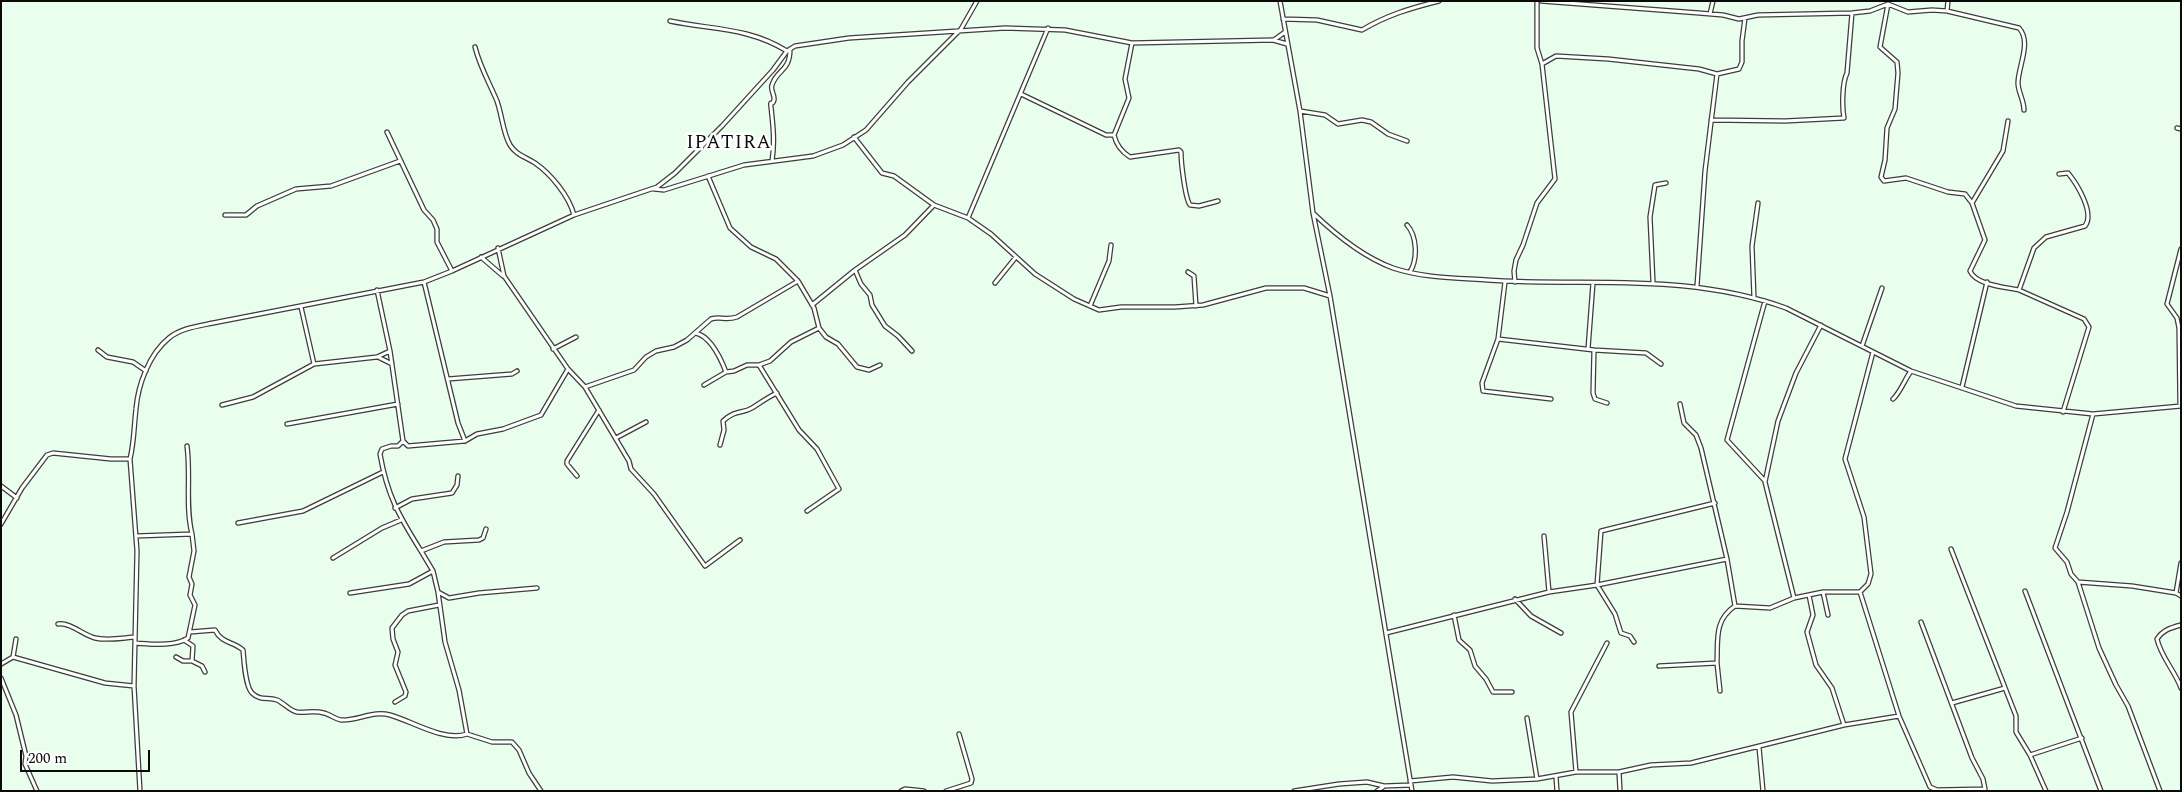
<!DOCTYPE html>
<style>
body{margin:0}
#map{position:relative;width:2182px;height:792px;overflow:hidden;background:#e9feec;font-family:Spectral,serif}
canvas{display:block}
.frame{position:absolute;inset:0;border:2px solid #0a0a0a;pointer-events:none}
.scale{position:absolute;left:20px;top:750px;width:130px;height:22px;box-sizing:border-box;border:2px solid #0a0a0a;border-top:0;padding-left:6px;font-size:15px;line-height:18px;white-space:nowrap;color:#0a0a0a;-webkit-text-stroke:4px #fff;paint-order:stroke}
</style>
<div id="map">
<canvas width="2182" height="792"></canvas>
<div class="frame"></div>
<div class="scale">200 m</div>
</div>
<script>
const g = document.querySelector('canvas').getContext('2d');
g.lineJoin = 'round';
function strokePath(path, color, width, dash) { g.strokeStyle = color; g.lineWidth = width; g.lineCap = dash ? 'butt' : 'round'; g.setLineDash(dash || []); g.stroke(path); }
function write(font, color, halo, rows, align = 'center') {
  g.font = font + ' Spectral,serif'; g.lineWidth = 5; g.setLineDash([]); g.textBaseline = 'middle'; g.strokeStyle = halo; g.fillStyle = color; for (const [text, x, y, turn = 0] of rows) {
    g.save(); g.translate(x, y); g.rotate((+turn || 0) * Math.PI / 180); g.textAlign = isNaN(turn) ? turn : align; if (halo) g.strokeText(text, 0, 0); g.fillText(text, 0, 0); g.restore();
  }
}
const street = new Path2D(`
 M1280 1 1300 111 1313 213 1330 296 1412 791
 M1541 1 1699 13 1723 15 1739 19 1758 15 1852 13 1847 73C1842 83 1842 107 1844 118L1785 121 1711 120
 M1888 4 1880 47 1897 62 1898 73 1895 109 1887 128 1885 160 1881 177 1884 181 1906 178 1948 192 1965 194 1972 203 1985 240 1970 271C1976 285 2005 287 2019 290L2034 248 2046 237 2085 226C2095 213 2077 184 2068 173L2059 174
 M1947 11 1948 1
 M1852 13 1870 11 1888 4 1908 12 1932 10 1947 11 2019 28C2032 42 2018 67 2018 83 2018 92 2024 100 2024 110
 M1710 14 1713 1
 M1283 19 1317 20 1362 30C1387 15 1411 8 1439 1
 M670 21C712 30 748 27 787 51
 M1274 40 1285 32
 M475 47C480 67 489 82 497 101 502 115 503 133 510 145 516 155 526 157 535 163 551 174 569 196 574 215
 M1542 64 1556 56 1608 59 1699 69 1717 74
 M1021 94 1106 135H1114C1116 144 1122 152 1130 157L1179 150 1181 152C1181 162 1185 198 1190 205L1199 206 1218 201
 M1300 111 1325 115 1338 124 1362 120 1371 122 1388 134 1407 141
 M2177 128 2181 129
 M387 132 424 210 433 220 437 229V242L452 271
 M1114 135 1129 98 1125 79 1132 43
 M854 137 882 173 894 176 934 205 968 218 991 234 1035 274 1074 299 1099 310 1121 307H1175L1203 305 1266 288H1304L1330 296
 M772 161C775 142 773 125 771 107 770 99 772 107 774 100 775 95 770 90 772 85 777 69 790 72 790 49
 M708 176 730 228 751 247 776 259 798 281 814 308 819 328 826 337 838 344 857 367 869 370 880 365
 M654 189 664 190 744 165 813 156 843 145 866 130 908 82 961 29 977 1
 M1972 203 2003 151 2008 121
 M1313 213C1336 235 1363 257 1393 268 1423 278 1456 278 1487 280 1591 287 1685 272 1786 308L1911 371 2016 406 2093 414 2181 406
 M225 215H246L257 206 296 189 331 186 400 161
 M968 218 1048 28
 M1407 225C1417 236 1418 259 1410 272
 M498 248 504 276 568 369 585 387 629 461 631 469 654 494 705 566 740 540
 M481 257 503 276
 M855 270 861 284 870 295 872 305 885 326 898 336 912 351
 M1188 272 1194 276 1196 306
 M1505 282 1498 339 1482 383 1483 391 1551 399
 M1515 282 1514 271 1516 260 1523 245 1537 203 1555 179 1542 64 1537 48V1
 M1653 282 1650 217 1655 185 1666 183
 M995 283 1016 257
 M1697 286 1705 171 1717 74 1739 69 1742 62V41L1745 18
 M377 290 390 351 403 441 398 446H391L382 449 380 454C387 495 399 516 421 551L444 542 479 540 483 538 486 529
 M2019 290 2084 319 2089 327 2063 412
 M1754 298 1752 246 1758 203
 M812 305 855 270 905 235 934 205
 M1090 306 1109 261 1111 245
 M301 307 314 364
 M696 333C711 337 721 359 726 372
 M1498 339 1594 350 1593 393 1595 399 1607 403
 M1862 346 1882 288
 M553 349 576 337
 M1588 349 1593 283
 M98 350 107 357 133 362 146 371
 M1594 350 1646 353 1661 364
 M378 357 392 364
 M759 365 799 430 817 449 839 489 807 511
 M448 379 512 374 517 371
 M704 385 726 372 734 371 747 365H759L770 361 791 342 819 328
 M585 387 634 370 646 357 656 351 674 347 687 340 711 319C721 316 725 321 737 317L798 281
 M1962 387 1987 282
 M1893 399C1900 393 1905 379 1911 371
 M1680 404 1684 423 1696 435 1701 448 1727 559
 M222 405 253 397 314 364 377 357 390 351
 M2180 406 2179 328 2177 318 2167 304 2181 249
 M2093 414 2067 512 2055 548 2067 562 2071 574 2078 582 2099 648 2116 685 2128 706 2160 791
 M287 424 398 404
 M616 438 646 422
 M403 441 408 446 465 441 458 423 424 282
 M465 441 477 434 503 429 541 415 568 369
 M720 445 724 430 723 421C736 409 742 414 752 408 760 403 768 397 777 393
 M577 476 567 464V461L599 410
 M1765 481 1727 440 1765 301
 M1 486 17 498
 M395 508 412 499 452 493 457 485 458 476
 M238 523 303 511 383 472
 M1 524 22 488 47 455 53 453 111 459H130
 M136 536 192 534C185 506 191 475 187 446
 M1544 536 1549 592
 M1951 549 2016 716V732L2030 755 2046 791
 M421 551 433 571 438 592 445 642 459 690 467 734 492 742H512L519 750 529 773 541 791
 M333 558 382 528 401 520
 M2078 582 2132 586 2176 593 2181 596
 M2025 591 2101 791
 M438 592 449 598 479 593 537 588
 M1823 592H1860L1868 584 1871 574 1864 517 1845 459 1873 352
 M1860 592 1899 716 1930 787 1937 790 1985 789
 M350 593 409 584 433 571
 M2176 593 2181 563
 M1809 595 1813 615 1807 632 1816 665 1832 688 1844 725
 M1794 598 1823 592 1828 615
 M1515 599 1531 616 1561 633
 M1454 615 1459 640 1470 650 1475 666 1486 679 1493 692H1512
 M1921 622 1972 758 1983 779 1985 789
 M58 624C70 622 83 635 95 638 108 641 122 638 135 637
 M2181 625C2170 628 2163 630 2157 639 2161 657 2175 671 2181 688
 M190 632 215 630C222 644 233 641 243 650 244 660 245 686 252 693 260 701 268 697 277 700 284 703 290 711 297 712 306 713 314 710 324 713 329 714 335 719 341 720 358 721 373 710 390 715 412 721 444 742 467 734
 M1386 633 1549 592 1597 585 1727 559 1735 606 1770 608 1794 598 1765 482 1778 421 1796 373 1821 325
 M1634 642 1630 636 1621 633 1615 614 1597 585 1601 531 1715 503
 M135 643C151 644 174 647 188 638L195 605 190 595 192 584 189 577 194 551 192 534
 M13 657 16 639
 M176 657 183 661H192L193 646 184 640
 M192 661 202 666 205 672
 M1717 663 1720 691
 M1 664 13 657 105 683 134 686
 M1659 666 1717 663C1718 640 1714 620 1735 606
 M1 678 16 715 26 756 25 764 37 791
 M395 702 405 696 406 692 395 665 398 652 393 639 392 628 402 615 408 611 439 605
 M1952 703 2005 688
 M1527 718 1537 779
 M1759 747 1763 791
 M2030 755 2082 738
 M1576 772 1571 712 1607 643
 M1619 772 1620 791
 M1556 777 1557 791
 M1410 781 1453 777 1492 781 1537 779 1576 772H1619L1651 765 1691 763 1844 725 1899 716
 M140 791 134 686 137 551 130 459C134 443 134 426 136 409 138 385 149 354 169 338 181 328 199 326 213 323L424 282 452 271 574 215 657 187 675 173 722 126 773 70 787 51 795 46 849 38 1005 28 1065 30 1132 43 1273 40 1287 44
 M901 791 905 789 924 791
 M946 791 971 783 972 779 959 734
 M1294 791 1339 784 1367 782 1384 786 1411 785
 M1377 791 1383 787`);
strokePath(street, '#3d3d3d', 5.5);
strokePath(street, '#fff', 3);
g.letterSpacing = '1px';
write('19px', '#0a0a0a', '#fff', [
 ["IPATIRA",729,144]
]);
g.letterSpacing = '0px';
</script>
